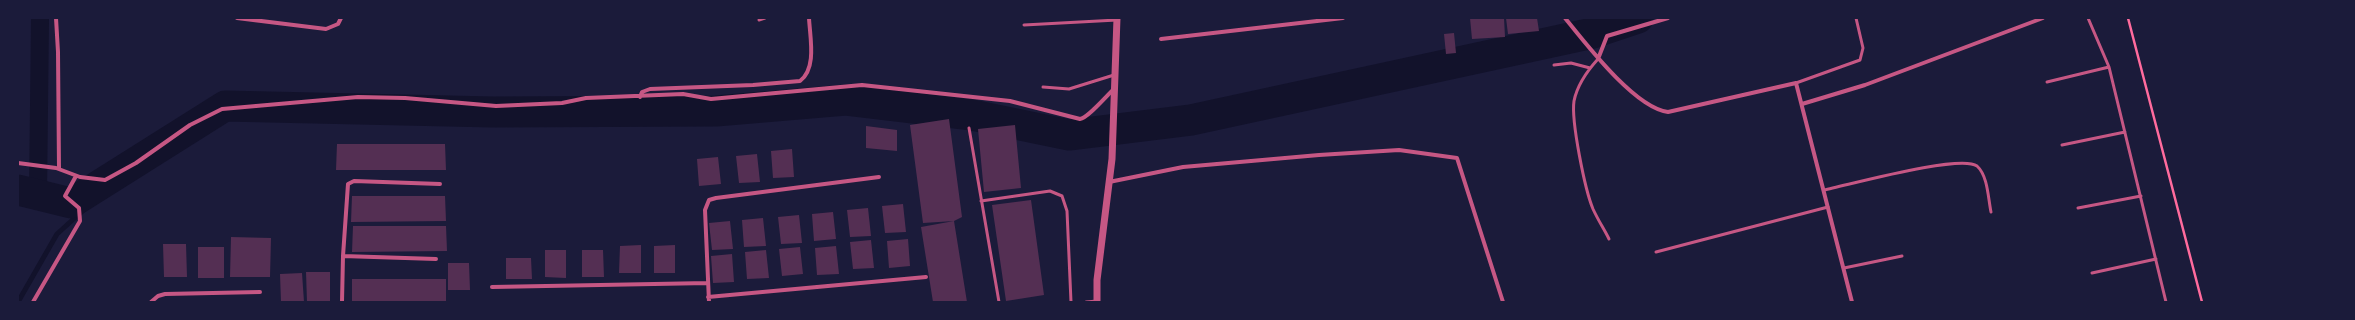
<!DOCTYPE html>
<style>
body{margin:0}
#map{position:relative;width:2355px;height:320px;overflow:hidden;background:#1b1b3a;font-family:Overpass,sans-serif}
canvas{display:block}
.frame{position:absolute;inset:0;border:19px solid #1b1b3a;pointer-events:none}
</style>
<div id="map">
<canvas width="2355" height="320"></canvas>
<div class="frame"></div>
</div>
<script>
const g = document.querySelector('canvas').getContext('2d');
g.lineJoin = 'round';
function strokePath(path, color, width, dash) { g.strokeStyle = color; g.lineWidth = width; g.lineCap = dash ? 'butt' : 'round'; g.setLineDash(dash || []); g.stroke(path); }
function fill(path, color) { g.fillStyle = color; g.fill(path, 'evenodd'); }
strokePath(new Path2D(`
 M18 302 57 234 99 196 89 192`), '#12122b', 5);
strokePath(new Path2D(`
 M38 195 40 18`), '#12122b', 18);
strokePath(new Path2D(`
 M18 190 71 203 225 106 493 112 716 111 846 100 972 115 1069 135 1191 120 1593 33 1638 18`), '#12122b', 31);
fill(new Path2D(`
 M1470 18H1504L1505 37 1472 39Z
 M1506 18H1537L1539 31 1508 34Z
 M1454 33 1456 53 1446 54 1444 34Z
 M949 119 962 217 954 221 967 302H933L921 227 954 221 923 223 910 125Z
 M1015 125 1021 188 984 192 978 129Z
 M866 126 897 130V151L866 148Z
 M337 144H445L446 170H336Z
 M792 149 794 177 773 178 771 151Z
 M757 154 760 182 739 183 736 156Z
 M718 157 721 184 699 186 697 159Z
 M352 196H445L446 221 351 222Z
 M1031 200 1044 295 1006 301 992 205Z
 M903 204 906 232 885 233 882 206Z
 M868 208 871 236 850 237 847 210Z
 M833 212 836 239 814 241 812 214Z
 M799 215 802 243 781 244 778 217Z
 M763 218 766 246 744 247 742 220Z
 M730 221 733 249 712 250 709 223Z
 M353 226H446L447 251 352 252Z
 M231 237 271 238 270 277H230Z
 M908 239 910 266 889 268 887 241Z
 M871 240 874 268 853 269 850 242Z
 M163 244H186L187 277H164Z
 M641 245V273H619L620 246Z
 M675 245V273H654V246Z
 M836 246 839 274 817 275 815 248Z
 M198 247H224V278H198Z
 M800 247 803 274 782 276 779 249Z
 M545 250H566V278L545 277Z
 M582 250H603L604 277H582Z
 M766 250 769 278 747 279 745 252Z
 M732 254 734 282 713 283 711 256Z
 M506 258H531L532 279H506Z
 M448 263H469L470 290H448Z
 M306 272H330V302H307Z
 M302 273 304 302H281L280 274Z
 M352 279H446V302H352Z`), '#542f53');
strokePath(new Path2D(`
 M2128 18 2202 302`), '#ff6b9d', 2.5);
strokePath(new Path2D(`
 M2088 18 2109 67 2166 302
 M759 20 765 18
 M1024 25 1117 20
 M1598 59C1588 70 1577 86 1574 101 1571 121 1585 190 1593 209 1598 220 1604 229 1609 239
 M1554 65 1571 63 1590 68
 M2047 82 2109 67
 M1796 83 1860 60 1863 48 1856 18
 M1043 87 1069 89 1114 75
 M969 128 999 302
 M2062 145 2125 132
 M1824 190C1849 185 1960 154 1977 166 1988 176 1988 198 1991 212
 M981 201 1050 191 1062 196 1067 211 1071 302
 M2078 208 2141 196
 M1656 252 1828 207
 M1844 268 1902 256
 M2092 273 2156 259
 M1086 302 1097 301`), '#c65784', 3);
strokePath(new Path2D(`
 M56 18 58 52 59 169
 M237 18 326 29 338 24 341 18
 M1565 18C1586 44 1635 108 1668 112L1796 83 1852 302
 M1161 39 1343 18
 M1598 59 1607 36 1668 18
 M640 97 642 92 650 89 753 85 800 81C817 68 810 38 809 18
 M1802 104 1865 85 2043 18
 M18 163 56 168 80 177 105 180 136 163 190 125 222 109 358 97 405 98 496 106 562 103 586 98 683 94 711 99 862 85 1010 101 1080 119C1088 118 1107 95 1115 88
 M1109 182 1183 167 1319 155 1399 150 1457 158 1503 302
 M343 256 436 259
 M492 287 708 283
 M708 297 926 277
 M33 302 80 221 79 208 65 196 76 176
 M151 302 158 296 165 294 260 292
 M342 302 343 256 348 184 354 181 440 184
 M709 302 705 210 709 200 716 198 879 177`), '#c65784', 4);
strokePath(new Path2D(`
 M1097 302V280L1112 159 1117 18`), '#c65784', 7);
</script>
